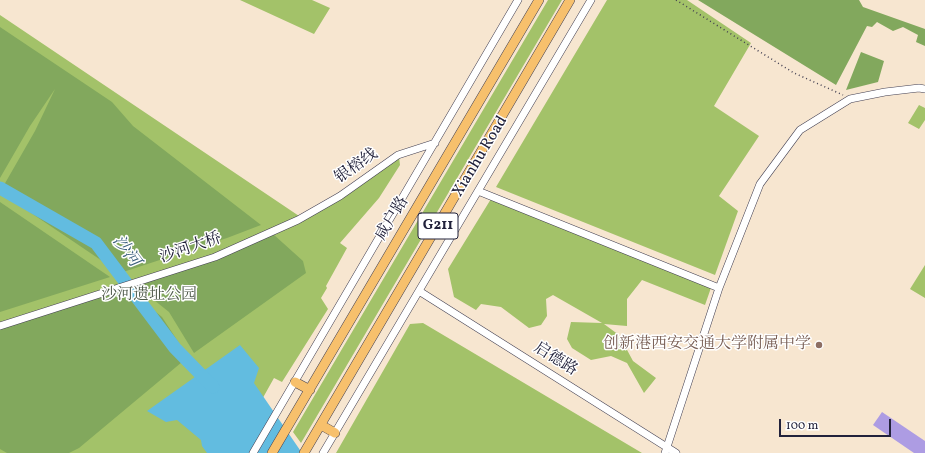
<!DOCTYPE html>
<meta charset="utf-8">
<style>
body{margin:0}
#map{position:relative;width:925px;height:453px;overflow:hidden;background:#f7e6d0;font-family:Vollkorn,serif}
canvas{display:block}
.scale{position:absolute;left:779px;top:419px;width:112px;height:18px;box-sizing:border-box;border:2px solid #22223b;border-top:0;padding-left:5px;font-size:12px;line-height:14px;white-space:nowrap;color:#22223b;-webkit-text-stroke:3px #fff;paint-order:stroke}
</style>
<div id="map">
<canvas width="925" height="453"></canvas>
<div class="scale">100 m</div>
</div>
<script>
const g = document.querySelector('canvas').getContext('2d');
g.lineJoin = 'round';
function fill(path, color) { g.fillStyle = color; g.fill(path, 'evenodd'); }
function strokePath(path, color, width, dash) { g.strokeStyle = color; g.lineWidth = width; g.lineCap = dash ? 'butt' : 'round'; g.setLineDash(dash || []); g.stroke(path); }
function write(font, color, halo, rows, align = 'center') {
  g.font = font + ' Vollkorn,"Noto Serif SC",serif'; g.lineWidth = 3; g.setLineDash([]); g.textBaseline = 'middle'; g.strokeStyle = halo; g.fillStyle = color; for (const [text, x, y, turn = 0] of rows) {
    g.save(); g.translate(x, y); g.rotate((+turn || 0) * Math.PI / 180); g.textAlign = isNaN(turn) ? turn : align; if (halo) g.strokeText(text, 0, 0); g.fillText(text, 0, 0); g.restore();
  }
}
fill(new Path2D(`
 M240 0H312L330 8 314 34Z
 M548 0H562L301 443 293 432Z
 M607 0H687L751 43 714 106 759 136 719 196 738 211 715 275 496 187Z
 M0 15 302 218 399 157 400 165 379 198 340 243 347 248 326 286 327 288 321 298 328 309 282 382 274 378 232 453H0Z
 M919 105 925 108V120L919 129 908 123Z
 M494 194 713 282 705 305 642 280 627 299V326L604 324 619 335 633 361 656 378 644 393 627 363 611 356 591 360 572 348 567 339 571 322 602 323 553 295 546 299 547 316 541 325 529 328 501 307 481 304 476 310 454 297 448 269Z
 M925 265V298L910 289Z
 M423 323 642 453H336L410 324Z`), '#a3c269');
fill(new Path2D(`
 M698 0H859L863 7 925 29V46L916 42 918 35 903 27 893 31 877 22 872 27 867 26 836 85Z
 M0 27 112 102 133 126 261 225 227 238 120 273 0 192 35 131 55 89 30 126 0 178Z
 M861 52 884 61 878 82 846 90Z
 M0 202 110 277 0 312Z
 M273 234 303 261 306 273 194 353 169 312 134 284Z
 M123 286 162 317 188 357 79 448 69 453H7L0 449V326Z`), '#82a85d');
fill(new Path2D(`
 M240 345 259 368 254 383 302 453H207L202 446 201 440 177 420 166 422 147 411Z`), '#62bce0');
strokePath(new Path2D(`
 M0 188 96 243 175 348 213 387`), '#62bce0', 13);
fill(new Path2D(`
 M882 412 925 441V453H914L873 425Z`), '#ad9ce3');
const minor = new Path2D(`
 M478 191 719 288
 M419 291 676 453
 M0 326 215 257 298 220 340 196 398 155 435 143
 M253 453 518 0
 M323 453 591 0
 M665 453 719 288 760 184 800 130 850 99 885 92 919 88 925 89`);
const major = new Path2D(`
 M295 382 310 390
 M321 425 335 433
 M272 453 539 0
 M304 453 570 0`);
strokePath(minor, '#423f51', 8);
strokePath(major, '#423f51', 10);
strokePath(new Path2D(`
 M676 0 794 73 843 95`), '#423f51', 1.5, [1, 3]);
strokePath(minor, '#fff', 7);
strokePath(major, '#f7c06c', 9);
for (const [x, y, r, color] of [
 [819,345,4,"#8d6e63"]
]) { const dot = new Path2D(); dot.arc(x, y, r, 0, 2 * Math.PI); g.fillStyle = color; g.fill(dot); strokePath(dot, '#fff', 1.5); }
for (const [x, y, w] of [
 [438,226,40]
]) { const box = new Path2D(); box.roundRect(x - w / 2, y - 13, w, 26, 3); g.fillStyle = '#fff'; g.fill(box); strokePath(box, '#22223b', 1); }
write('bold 15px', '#22223b', null, [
 ["G211",438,226]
]);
write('16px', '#22223b', '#fff', [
 ["Xianhu Road",481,157,-59],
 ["银榕线",357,167,-35],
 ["咸户路",393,219,-59],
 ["沙河大桥",191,249,-19],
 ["启德路",555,360,32]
]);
write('16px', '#4f5a4b', '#fff', [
 ["沙河遗址公园",149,296]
]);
write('16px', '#785e54', '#fff', [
 ["创新港西安交通大学附属中学",811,345]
], 'right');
write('italic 17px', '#3c607d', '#fff', [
 ["沙河",125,252,53]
]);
</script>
